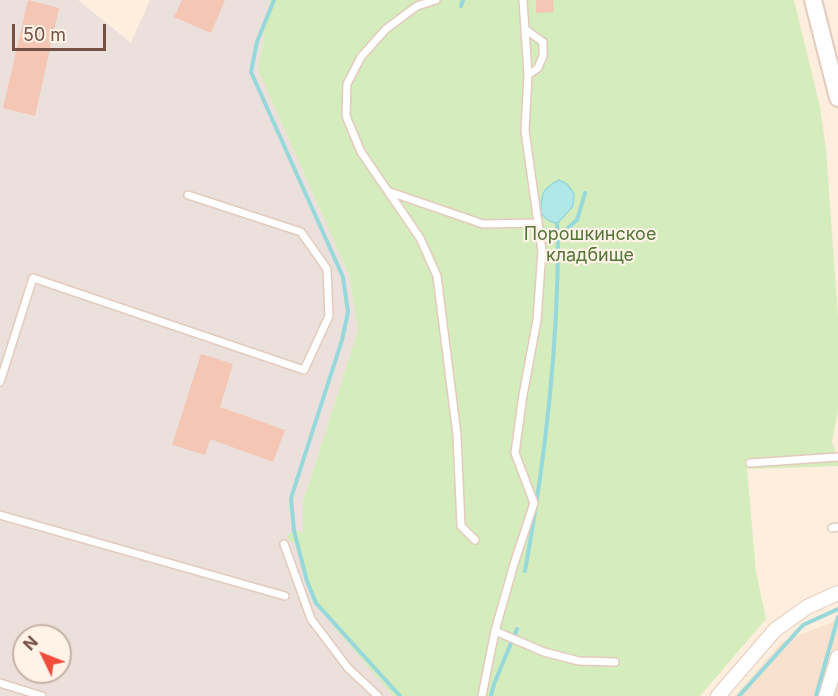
<!DOCTYPE html>
<meta charset="utf-8">
<style>
body{margin:0}
#map{position:relative;width:838px;height:696px;overflow:hidden;background:#feeede;font-family:Inter,sans-serif}
canvas{display:block}
.north{position:absolute;left:12px;top:624px;width:60px;height:60px;box-sizing:border-box;background:#fff2e6;border:2px solid #c8b1a6;border-radius:50%;rotate:313deg;font-size:16px;font-weight:700;line-height:24px;text-align:center;color:#755045}
.north::after{content:'';display:block;margin:auto;width:21px;height:27px;background:#f14c3a;clip-path:polygon(50% 0,100% 100%,50% 72%,0 100%)}
.scale{position:absolute;left:12px;top:24px;width:94px;height:27px;box-sizing:border-box;border:3px solid #755045;border-top:0;padding-left:8px;font-size:18px;line-height:21px;white-space:nowrap;color:#755045;-webkit-text-stroke:4px #fff2e6;paint-order:stroke}
</style>
<div id="map">
<canvas width="838" height="696"></canvas>
<div class="north">N</div>
<div class="scale">50 m</div>
</div>
<script>
const g = document.querySelector('canvas').getContext('2d');
g.lineJoin = 'round';
function fill(path, color) { g.fillStyle = color; g.fill(path, 'evenodd'); }
function strokePath(path, color, width, dash) { g.strokeStyle = color; g.lineWidth = width; g.lineCap = dash ? 'butt' : 'round'; g.setLineDash(dash || []); g.stroke(path); }
function write(font, color, halo, rows, align = 'center') {
  g.font = font + ' Inter,sans-serif'; g.lineWidth = 4.5; g.setLineDash([]); g.textBaseline = 'middle'; g.strokeStyle = halo; g.fillStyle = color; for (const [text, x, y, turn = 0] of rows) {
    g.save(); g.translate(x, y); g.rotate((+turn || 0) * Math.PI / 180); g.textAlign = isNaN(turn) ? turn : align; if (halo) g.strokeText(text, 0, 0); g.fillText(text, 0, 0); g.restore();
  }
}
fill(new Path2D(`
 M838 620V696H735L782 642Z`), '#f8e1cf');
fill(new Path2D(`
 M0 0H78L131 43 150 0H270L258 70 349 275 358 330 303 502V532L415 696H0ZM24 636H60V672H24Z`), '#ebe0db');
fill(new Path2D(`
 M270 0H794L820 107 826 150 838 317V410L832 442 838 459V466L747 469 756 572 766 619 700 696H393L313 602 295 544 289 540 287 535 294 531 303 532V502L358 330 349 275 258 70Z`), '#d5ecbc');
const water = new Path2D(`
 M559 180 567 184 574 194 573 206 557 224 548 220 541 214C541 196 541 189 559 180Z`);
fill(water, '#b2e7e8');
strokePath(water, '#97d8da', 1.5);
strokePath(new Path2D(`
 M274 0 257 42 251 72 343 277 348 312 342 340 291 498 294 531 307 581 316 603 400 696
 M461 6 463 0
 M557 224 558 237
 M525 571C545 461 558 348 558 237L577 220 585 193
 M491 696 494 684 517 629
 M739 696 803 625 838 609
 M816 696 838 617`), '#97d8da', 4);
fill(new Path2D(`
 M28 0 59 8 35 116 3 108Z
 M182 0H225L211 33 174 17Z
 M536 0H553L554 12 536 13Z
 M201 354 233 364 220 407 285 430 273 462 210 439 205 455 172 445Z`), '#f5c6b4');
const service = new Path2D(`
 M436 0 417 6 386 29 361 57 347 84 346 116 361 152 420 238 437 276 457 435 461 526 475 540
 M525 29 543 42V56L538 68 528 75
 M390 192 483 224 538 223
 M0 382 33 278 304 370 329 316 327 269 301 232 188 195
 M750 463 838 457
 M0 515 285 596
 M832 528 838 527
 M284 544 311 619 348 668 378 696
 M495 631 544 652 579 661 615 662
 M0 683 42 696
 M482 696 495 631 514 564 534 503 515 453 523 395 537 320 542 251 525 131 528 75 523 0`);
const minor = new Path2D(`
 M718 696 775 630 807 607 838 593
 M826 696 838 657`);
const tertiary = new Path2D(`
 M813 0 838 98`);
strokePath(service, '#e4cabd', 10);
strokePath(minor, '#e4cabd', 16);
strokePath(tertiary, '#e4cabd', 20);
strokePath(service, '#fff', 7);
strokePath(minor, '#fff', 14);
strokePath(tertiary, '#fff', 16);
write('18px', '#52763a', '#fff2e6', [
 ["Порошкинское",590,235],
 ["кладбище",590,256]
]);
</script>
